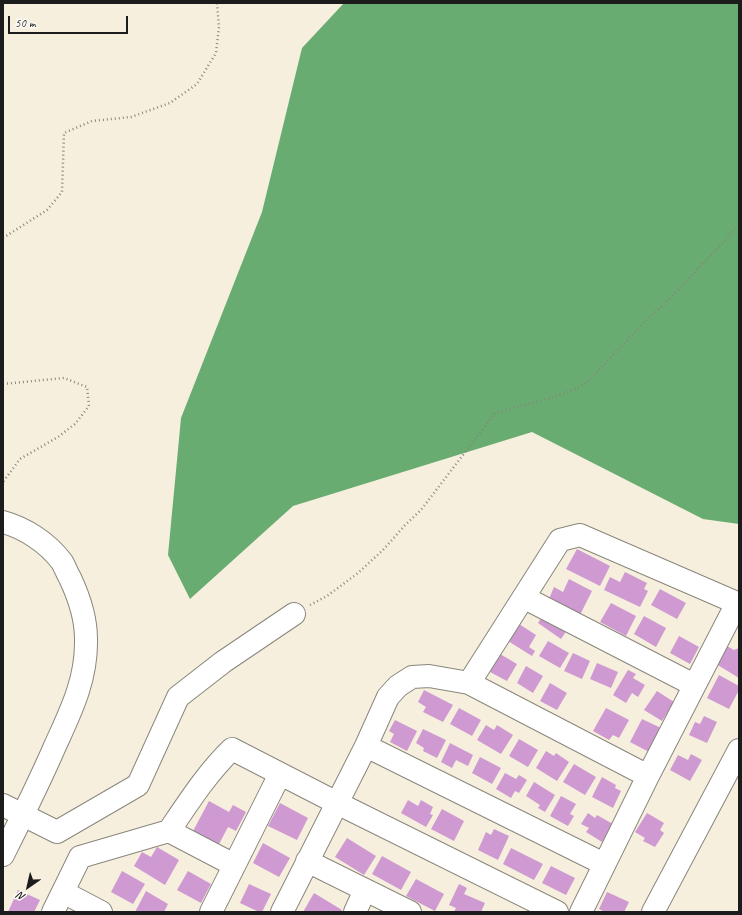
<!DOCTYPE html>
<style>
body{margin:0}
#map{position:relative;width:742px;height:915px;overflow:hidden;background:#f6efdd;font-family:Caveat,sans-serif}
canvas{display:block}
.frame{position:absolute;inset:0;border:4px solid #1c1c1c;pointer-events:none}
.north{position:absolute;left:8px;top:867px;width:40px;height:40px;-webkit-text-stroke:3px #fdfcf7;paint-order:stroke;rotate:214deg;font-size:11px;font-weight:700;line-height:16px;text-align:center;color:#1c1c1c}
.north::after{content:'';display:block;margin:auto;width:14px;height:18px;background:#1c1c1c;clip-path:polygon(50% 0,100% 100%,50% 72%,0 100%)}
.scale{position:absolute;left:8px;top:16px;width:120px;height:18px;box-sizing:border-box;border:2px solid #1c1c1c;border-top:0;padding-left:5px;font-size:12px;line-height:14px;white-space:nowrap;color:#1c1c1c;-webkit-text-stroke:3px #fdfcf7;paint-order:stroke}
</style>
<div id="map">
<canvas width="742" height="915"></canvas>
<div class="frame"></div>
<div class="north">N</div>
<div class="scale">50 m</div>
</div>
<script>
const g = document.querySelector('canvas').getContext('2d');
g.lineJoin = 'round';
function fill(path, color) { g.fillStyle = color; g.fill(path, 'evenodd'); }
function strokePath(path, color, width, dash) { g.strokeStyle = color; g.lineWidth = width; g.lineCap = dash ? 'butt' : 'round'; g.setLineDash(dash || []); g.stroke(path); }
fill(new Path2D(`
 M344 3H739V524L703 519 532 432 293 506 190 599 168 555 181 418 262 212 302 48Z`), '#68ac71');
fill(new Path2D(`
 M577 549 610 566 600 586 566 569Z
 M625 572 647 583 644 589 648 591 640 607 604 590 610 577 620 582Z
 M569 579 592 591 580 615 549 599 554 587 563 592Z
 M660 589 686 603 677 619 651 605Z
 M611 603 636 616 626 636 600 622Z
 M543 615 567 630 561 639 538 623Z
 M644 616 666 628 656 647 634 634Z
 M519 624 536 635 529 647 535 651 532 656 508 641Z
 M679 636 699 647 690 664 670 653Z
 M548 641 569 653 560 668 539 656Z
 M727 646 734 650 739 648V678L716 664Z
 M573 653 590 661 582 679 564 671Z
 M500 654 517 664 507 681 490 672Z
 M597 663 618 672 611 688 590 679Z
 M526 666 543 676 533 693 517 683Z
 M628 670 636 674 633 678 645 685 638 697 632 693 626 703 613 695Z
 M719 675 739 686V690L729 709 707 698Z
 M550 683 567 693 557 710 540 701Z
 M424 690 453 705 443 722 423 712 426 707 418 702Z
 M657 691 674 702 662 721 644 710Z
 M459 708 481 720 472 736 450 724Z
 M606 708 629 720 619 738 613 735 609 740 593 731Z
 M704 716 717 722 707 743 689 735 695 722 700 724Z
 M642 719 661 728 649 752 630 742Z
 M395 720 417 731 407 751 390 742 394 734 389 731Z
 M486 725 494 730 497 725 513 735 501 754 477 740Z
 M423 729 446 740 437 758 423 751 424 748 416 743Z
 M519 739 538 750 528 767 509 756Z
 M450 743 473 755 468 766 456 760 452 768 441 762Z
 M546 751 554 756 556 753 569 762 557 781 536 768Z
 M691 754 702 760 690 781 670 770 678 755 688 760Z
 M480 757 501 768 492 784 472 773Z
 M574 764 596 777 585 795 563 782Z
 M505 773 516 779 519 775 527 780 519 793 515 791 511 798 496 789Z
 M602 777 616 785 615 788 621 791 613 808 592 797Z
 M534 782 555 795 545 812 538 808 540 805 526 796Z
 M561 796 576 804 570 814 574 816 568 826 550 816Z
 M408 800 418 806 421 800 433 807 430 814 433 815 426 827 401 813Z
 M209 801 229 812 233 805 246 812 236 831 228 827 218 846 192 833Z
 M280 803 308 818 297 840 268 826Z
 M442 809 464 821 454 841 431 829Z
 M588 813 595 818 597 815 613 824 602 842 586 832 589 828 581 824Z
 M647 813 664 823 660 830 664 833 655 847 643 841 645 838 635 832Z
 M494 829 509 836 498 860 478 850 486 832 491 835Z
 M347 838 376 856 364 875 335 857Z
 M263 843 290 858 279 877 253 863Z
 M157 847 179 860 165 885 134 866 142 852 151 857Z
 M511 848 543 864 534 880 503 864Z
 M382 856 411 872 401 890 372 874Z
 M551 866 575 878 566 895 542 883Z
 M122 871 145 884 133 904 111 892Z
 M188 871 211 884 201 903 177 890Z
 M416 879 444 894 435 911 406 896Z
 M249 884 271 894 262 912H259L240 903Z
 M459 884 467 888 464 894 485 903 481 912H454L456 908 449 905Z
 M18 890 40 900 34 912H8Z
 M146 891 168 904 164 912H135Z
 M607 892 629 902 624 912H605L599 909Z
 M314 893 342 910 341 912H303Z`), '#cf9ad1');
const minor = new Path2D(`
 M3 522C25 528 48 543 62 562 65 567 67 573 70 578 79 597 86 618 86 639 87 679 71 711 55 746 39 783 21 819 3 855
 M525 598 694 685
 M469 683 560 540 580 535 737 603 648 776 581 912
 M366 746 604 864
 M3 805 57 832 138 785 178 697 223 662 294 614
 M169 831 234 865
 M307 861 410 912
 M63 892 101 912
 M53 912 80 857 169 831C188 803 207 773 232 749L337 803 557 912
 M211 912 280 774
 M282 912 366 746 388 697 398 686 412 677 429 676 469 683 648 776
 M355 912 365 890
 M653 912 739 750`);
strokePath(minor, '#89867c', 24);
strokePath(new Path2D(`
 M3 238 47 210 62 192 64 133 92 121 131 117 170 103 197 84 216 53 219 27 217 3
 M3 384 64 378 87 387 89 406 75 424 58 437 20 459 3 482
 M310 605 327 596 358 573 384 549 406 524 421 510 495 413 551 398 580 387 589 381 642 324 664 304 739 226`), '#89867c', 2.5, [1, 3]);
strokePath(minor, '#fff', 22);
</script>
